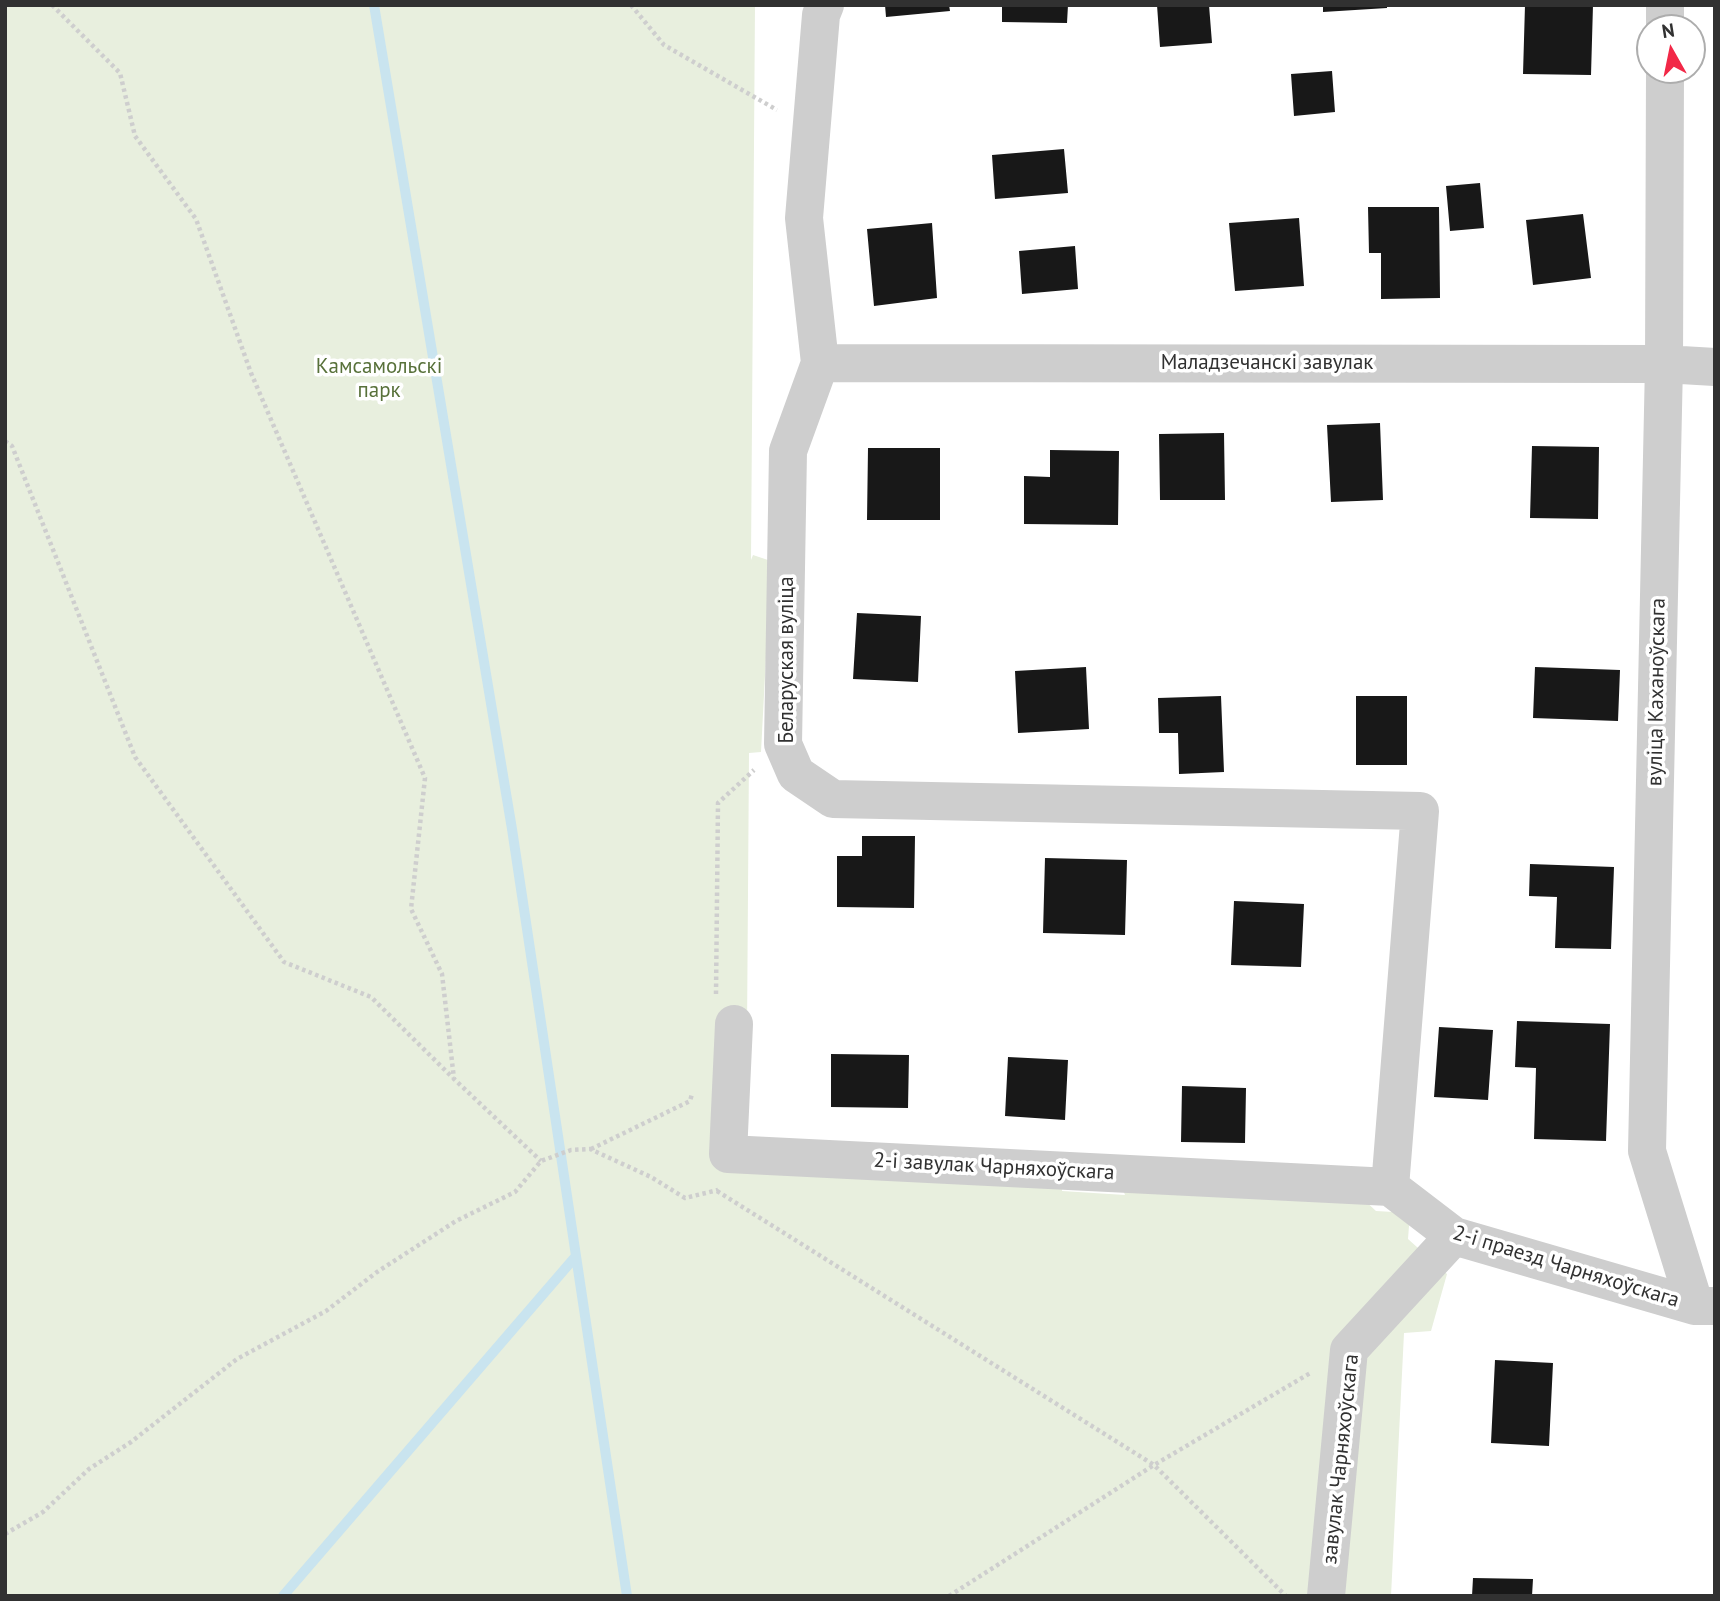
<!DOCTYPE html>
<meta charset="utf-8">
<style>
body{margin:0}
#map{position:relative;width:1720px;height:1601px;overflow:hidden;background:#fff;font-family:"PT Sans",sans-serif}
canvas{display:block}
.frame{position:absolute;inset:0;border:7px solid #313131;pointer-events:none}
.north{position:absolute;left:1636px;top:14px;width:70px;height:70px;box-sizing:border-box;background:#fff;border:2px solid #adadad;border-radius:50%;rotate:351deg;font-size:19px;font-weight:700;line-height:28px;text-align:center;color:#313131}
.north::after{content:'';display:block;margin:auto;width:24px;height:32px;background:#f22847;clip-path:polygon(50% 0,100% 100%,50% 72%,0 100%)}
</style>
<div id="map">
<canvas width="1720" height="1601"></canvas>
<div class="frame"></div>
<div class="north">N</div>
</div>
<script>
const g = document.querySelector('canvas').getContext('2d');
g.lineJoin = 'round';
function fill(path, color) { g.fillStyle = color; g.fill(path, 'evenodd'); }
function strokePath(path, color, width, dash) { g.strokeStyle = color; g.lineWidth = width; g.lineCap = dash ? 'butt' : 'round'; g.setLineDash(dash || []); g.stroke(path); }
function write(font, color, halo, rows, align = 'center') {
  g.font = font + ' "PT Sans",sans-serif'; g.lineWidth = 7; g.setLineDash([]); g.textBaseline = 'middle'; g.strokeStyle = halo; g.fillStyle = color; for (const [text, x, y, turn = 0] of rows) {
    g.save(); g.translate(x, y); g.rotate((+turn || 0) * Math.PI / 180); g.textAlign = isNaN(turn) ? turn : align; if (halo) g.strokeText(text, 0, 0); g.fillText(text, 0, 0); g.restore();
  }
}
fill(new Path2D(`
 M5 5H755L751 560 753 555 771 561 761 752 749 753 746 1171 1062 1183V1191L1125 1195 1121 1184 1361 1197 1376 1211 1410 1213 1408 1239 1447 1274 1431 1331 1404 1333 1391 1596H5Z`), '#e8efde');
strokePath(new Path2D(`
 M374 5 512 829 627 1596
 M283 1596 576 1256`), '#c9e4ef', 10);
fill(new Path2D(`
 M885 5H949L950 11 886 17Z
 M1002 5H1068L1067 23 1002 22Z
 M1157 5H1209L1212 43 1160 47Z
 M1323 5H1387V8L1323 12Z
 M1525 5H1593L1591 75 1523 74Z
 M1332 71 1335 112 1294 116 1291 74Z
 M1064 149 1068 193 995 199 992 155Z
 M1480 183 1484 228 1450 231 1446 186Z
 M1368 207H1439L1440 298 1381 299V253H1369Z
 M1583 214 1591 278 1533 285 1526 220Z
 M1299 218 1304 286 1235 291 1229 223Z
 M932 223 937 298 874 306 867 229Z
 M1075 246 1078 289 1022 294 1019 251Z
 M1380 423 1383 500 1331 502 1327 425Z
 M1224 433 1225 500H1160L1159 434Z
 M1532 446 1599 447 1598 519 1530 518Z
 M868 448H940V520H867Z
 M1050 450 1119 451 1118 525 1024 524V476L1050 477Z
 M857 613 921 616 918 682 853 679Z
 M1086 667 1089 729 1018 733 1015 671Z
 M1535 667 1620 670 1618 721 1533 718Z
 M1221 696 1224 772 1179 774 1178 733H1159L1158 698Z
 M1356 696H1407V765H1356Z
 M862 836H915L914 908 837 907V856H862Z
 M1045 858 1127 860 1125 935 1043 933Z
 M1530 864 1614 867 1611 949 1555 948 1557 897 1529 896Z
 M1234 901 1304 904 1301 967 1231 965Z
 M1517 1021 1610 1024 1606 1141 1534 1139 1536 1068 1515 1067Z
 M1439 1027 1493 1030 1488 1100 1434 1097Z
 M831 1054 909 1055 908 1108 831 1107Z
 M1008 1057 1068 1060 1065 1120 1005 1116Z
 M1182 1086 1246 1088 1245 1143 1181 1142Z
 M1495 1360 1553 1363 1549 1446 1491 1443Z
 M1473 1578 1533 1579 1532 1596H1472Z`), '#181818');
strokePath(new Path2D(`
 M52 5 120 73 135 136 196 219 251 373 425 778 411 909 442 974 454 1079 541 1161
 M631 5 664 45 777 110
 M5 441 12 446 135 757 284 962 371 997 453 1078
 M716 994 718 803 754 770
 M591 1149 690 1101 692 1094
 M717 1191 1154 1465 1286 1596
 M5 1534 43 1512 89 1469 131 1442 237 1359 326 1311 377 1272 456 1221 515 1192 541 1161 571 1150 590 1149 651 1177 685 1198 718 1190
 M949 1596 1154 1465 1312 1372`), '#cecece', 4.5, [3.5, 3.5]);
strokePath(new Path2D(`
 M825 5 821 15 804 218 820 363 788 451 783 744 796 774 833 799 1420 811 1390 1187
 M1665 28V5
 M1665 70 1664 364 1647 1151 1695 1306
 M820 363 1664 364 1715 367
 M734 1024 728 1154 1390 1187
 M1390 1187 1454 1236 1695 1306H1714
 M1326 1596 1349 1350 1454 1236`), '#cecece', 38);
write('21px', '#313131', '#fff', [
 ["Маладзечанскі завулак",1267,363],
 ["Беларуская вуліца",787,660,-90],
 ["вуліца Каханоўскага",1657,692,-89],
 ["2-і завулак Чарняхоўскага",994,1167,3],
 ["2-і праезд Чарняхоўскага",1566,1267,17],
 ["завулак Чарняхоўскага",1341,1459,-84]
]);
write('21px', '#58713a', '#fff', [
 ["Камсамольскі",379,367],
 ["парк",379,391]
]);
</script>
